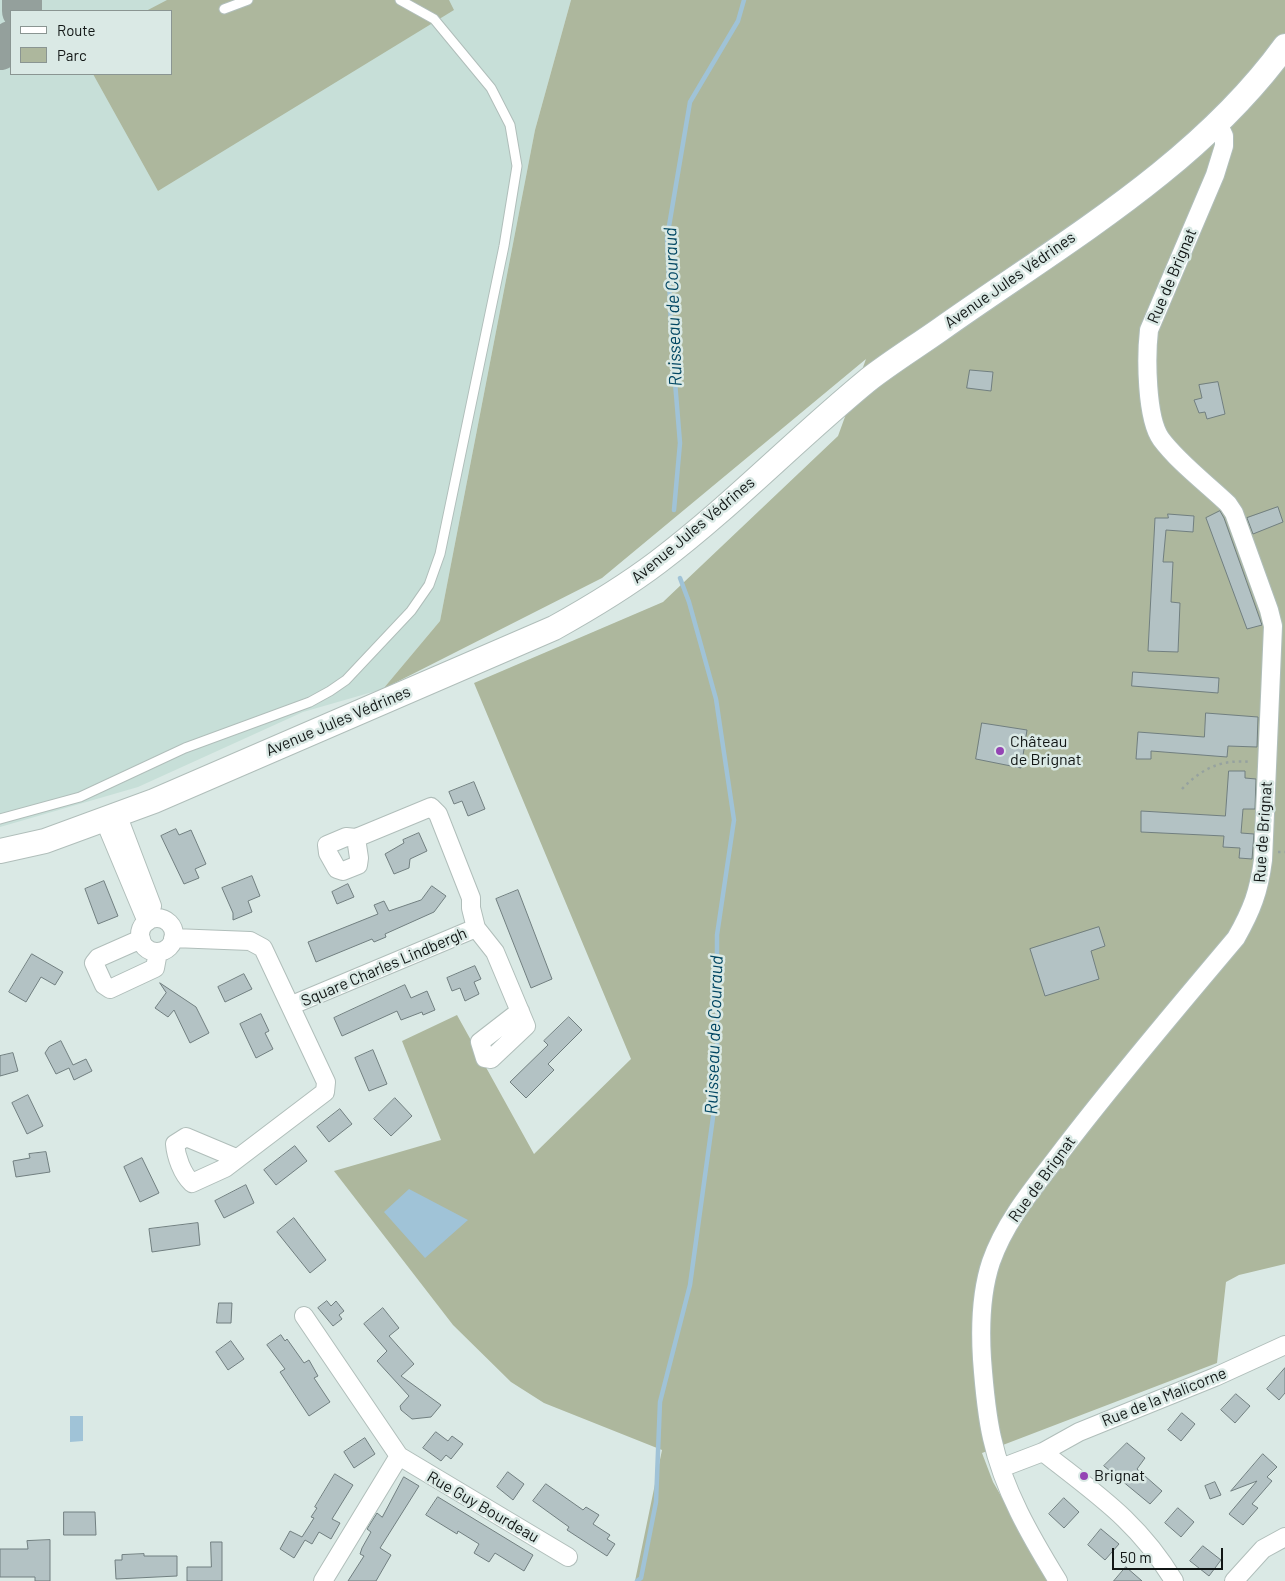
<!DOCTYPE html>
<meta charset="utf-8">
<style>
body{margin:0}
#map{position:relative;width:1285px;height:1581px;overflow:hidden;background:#dae9e5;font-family:Barlow,sans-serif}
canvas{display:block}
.legend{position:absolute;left:10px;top:10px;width:162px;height:65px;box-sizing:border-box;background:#dae9e5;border:1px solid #8a9592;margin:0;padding:6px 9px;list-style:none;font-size:15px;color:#111615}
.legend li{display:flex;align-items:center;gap:10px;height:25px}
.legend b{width:25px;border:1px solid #8a9592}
.scale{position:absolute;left:1112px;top:1548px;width:111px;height:22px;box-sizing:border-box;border:2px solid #111615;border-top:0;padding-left:6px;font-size:15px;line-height:18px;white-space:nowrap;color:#111615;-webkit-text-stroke:4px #dae9e5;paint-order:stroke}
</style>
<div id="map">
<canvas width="1285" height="1581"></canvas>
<ul class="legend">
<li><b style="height:6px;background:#fff"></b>Route</li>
<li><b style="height:14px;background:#adb79d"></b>Parc</li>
</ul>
<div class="scale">50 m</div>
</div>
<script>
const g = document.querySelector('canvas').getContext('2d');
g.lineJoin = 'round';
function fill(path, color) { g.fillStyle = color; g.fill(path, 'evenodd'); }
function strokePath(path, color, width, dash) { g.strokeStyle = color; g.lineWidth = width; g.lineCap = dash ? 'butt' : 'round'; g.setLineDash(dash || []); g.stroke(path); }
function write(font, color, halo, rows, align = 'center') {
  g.font = font + ' Barlow,sans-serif'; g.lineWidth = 5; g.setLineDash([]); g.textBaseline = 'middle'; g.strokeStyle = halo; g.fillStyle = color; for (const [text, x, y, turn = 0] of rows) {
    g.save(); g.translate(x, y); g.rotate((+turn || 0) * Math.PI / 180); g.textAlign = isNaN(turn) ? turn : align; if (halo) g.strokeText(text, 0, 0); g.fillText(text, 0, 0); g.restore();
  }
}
fill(new Path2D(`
 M0 0H571L535 130 440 621 383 689 303 712 138 787 0 827ZM11 11H171V74H11Z`), '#c7dfd8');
fill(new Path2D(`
 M167 0H449L454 10 158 191 93 74H171V11H146Z
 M571 0H1285V1264L1239 1275 1226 1282 1217 1363 982 1453 993 1482 1050 1581H635L662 1450 544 1403 511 1382 453 1325 334 1171 441 1140 402 1041 457 1015 534 1154 631 1059 474 683 663 602 838 436 866 359 602 578 383 689 440 621 535 130Z`), '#adb79d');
fill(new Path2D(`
 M409 1189 468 1220 425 1258 384 1212Z
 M70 1416H83V1441L70 1442Z`), '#a0c3d7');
strokePath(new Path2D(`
 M674 510 680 443 672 345 667 238 690 102 738 21 744 0
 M637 1581 641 1578 656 1502 660 1402 690 1285 717 1088V935L734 820 716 699 689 602 680 578`), '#a0c3d7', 4.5);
strokePath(new Path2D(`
 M22 0V11
 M0 50 11 41`), '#94a09c', 40);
const building = new Path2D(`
 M970 370 993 372 991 391 967 388Z
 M1218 382 1225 414 1207 419 1205 412 1199 413 1194 400 1202 398 1199 385Z
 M1278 507 1283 522 1253 534 1247 518Z
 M1220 511 1224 518 1262 625 1247 629 1206 518Z
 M1168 514 1194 516 1193 532 1166 530 1163 562H1173L1171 602 1180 603 1178 652 1148 651 1155 518H1168Z
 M1133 672 1219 678 1218 693 1132 686Z
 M1206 713 1258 717 1257 747 1228 746 1227 757 1151 751V759H1136L1138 732 1204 737Z
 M982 723 1027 730 1021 768 976 759Z
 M1229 771H1245V778L1256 779 1255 809H1243L1241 833 1254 834 1252 859 1239 858 1240 848 1223 847 1224 836 1141 832V811L1225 816Z
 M474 782 485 809 468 816 462 801 454 804 449 792Z
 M176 829 179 835 191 830 206 864 195 869 199 878 184 884 161 836Z
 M419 833 427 851 410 859 409 868 394 874 385 854 404 843 403 840Z
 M252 876 260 896 248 901 252 912 233 920V913L222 888Z
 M104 881 118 916 98 924 85 889Z
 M348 884 354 897 337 904 332 892Z
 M432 886 446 896 434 912 385 934 386 937 374 942 372 939 316 962 308 942 378 914 374 905 384 901 389 911 421 900Z
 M518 890 552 979 531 988 496 899Z
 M1099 927 1105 946 1091 951 1099 979 1045 996 1030 949Z
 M32 954 63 972 55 985 41 977 26 1002 9 992Z
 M475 966 481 979 474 982 479 994 465 1001 460 988 452 991 447 978Z
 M244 974 252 989 225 1002 218 987Z
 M160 983 196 1007 209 1033 190 1043 174 1010 168 1017 155 1008 166 993Z
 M405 985 411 998 427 991 435 1010 423 1015 422 1012 401 1020 397 1011 342 1036 334 1018Z
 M261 1014 269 1031 265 1033 273 1049 256 1058 240 1024Z
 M569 1017 582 1030 548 1064 554 1070 526 1098 510 1082 548 1045 544 1041Z
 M61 1041 73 1065 86 1059 92 1071 74 1080 69 1068 56 1074 45 1053 49 1047Z
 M373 1050 387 1084 369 1091 355 1058Z
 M13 1053 18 1071 0 1076V1056Z
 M28 1095 43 1126 27 1134 12 1103Z
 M395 1098 412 1116 391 1136 374 1119Z
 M340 1109 352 1124 329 1142 317 1127Z
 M295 1146 307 1161 276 1185 264 1170Z
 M46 1152 50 1172 16 1177 13 1161 30 1158 29 1154Z
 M142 1158 159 1193 140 1202 124 1167Z
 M246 1185 254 1203 224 1218 215 1201Z
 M294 1218 326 1260 310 1273 277 1232Z
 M198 1223 200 1245 152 1252 149 1229Z
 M327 1301 331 1306 336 1301 344 1311 339 1315 342 1319 333 1326 318 1308Z
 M219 1303H232L231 1323H217Z
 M383 1308 399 1328 389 1336 414 1364 401 1376 441 1405 431 1417 412 1419 401 1410 400 1406 409 1396 377 1361 387 1351 364 1324Z
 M281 1335 285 1341 287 1339 304 1363 309 1360 318 1376 314 1378 330 1402 309 1416 280 1372 285 1369 267 1345Z
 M231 1341 244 1359 228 1370 216 1352Z
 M1285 1368V1393L1279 1400 1267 1389Z
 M1236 1394 1250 1406 1235 1423 1221 1410Z
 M1182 1413 1195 1424 1181 1441 1168 1430Z
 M436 1432 448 1441 452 1436 463 1444 451 1459 446 1455 441 1461 423 1448Z
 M365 1438 375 1454 354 1468 344 1452Z
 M1127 1443 1145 1458 1137 1469 1162 1491 1150 1504 1104 1466Z
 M1263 1454 1277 1467 1267 1477 1272 1481 1252 1504 1258 1508 1243 1525 1229 1514 1257 1481 1231 1491Z
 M508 1472 524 1484 513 1500 497 1487Z
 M335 1474 353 1485 332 1519 340 1523 331 1539 319 1532 312 1544 305 1540 294 1558 280 1549 290 1531 302 1537 314 1518 311 1517 317 1508 315 1507Z
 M404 1477 419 1486 380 1548 391 1555 376 1581H348L364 1556 360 1554 362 1548 371 1532 367 1529 377 1513 382 1517Z
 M1215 1482 1221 1495 1210 1499 1205 1486Z
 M546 1484 583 1510 586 1507 599 1515 593 1524 610 1535 607 1539 615 1544 607 1556 567 1530 569 1527 533 1501Z
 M438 1497 533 1555 524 1571 495 1553 489 1562 474 1553 479 1544 458 1531 457 1534 426 1515Z
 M1064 1498 1079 1512 1064 1528 1049 1514Z
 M1178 1508 1194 1522 1181 1537 1165 1523Z
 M64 1512H95L96 1535H64Z
 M1101 1529 1119 1544 1105 1560 1088 1545Z
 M50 1540V1581H35V1577H0V1549H28L27 1541Z
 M211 1542H222V1581H187V1567H211Z
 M1203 1546 1221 1560 1209 1576 1190 1561Z
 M144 1554V1556H177V1576L116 1579 115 1560H122V1555Z
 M1126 1567 1142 1581H1114Z`);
fill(building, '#b3c2c4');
strokePath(building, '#717f80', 1);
const lane = new Path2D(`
 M224 9 248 0
 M0 819 80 797 185 748 310 702 330 691 346 680 411 611 429 585 440 554 504 246 517 166 510 125 491 88 434 19 400 0`);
const street = new Path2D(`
 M117 814 152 906
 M104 819 147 922
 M140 935a17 17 0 1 1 34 0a17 17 0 1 1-34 0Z
 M476 928 495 952 526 1026 491 1059 485 1058 480 1042 520 1011
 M173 938 250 941 263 948 326 1082 325 1092 225 1168 192 1183C182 1174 176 1156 175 1144L186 1137 236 1158
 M141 939 98 958 94 963 104 985 110 989 155 968 158 952
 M292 1005 476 928 471 908V898L438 814 431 807 356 838 346 837 327 845 328 853 337 869 343 871 358 865 359 858 356 838
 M304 1316 399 1456 568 1557
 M1043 1452 1079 1432 1215 1377 1285 1345
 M1001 1468 1043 1452C1096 1494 1138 1521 1174 1581
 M323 1581 399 1456
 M1058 1581C1031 1537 1003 1489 992 1438 986 1412 984 1386 982 1359 980 1327 981 1292 991 1262 1006 1219 1037 1184 1064 1148 1119 1076 1178 1007 1236 938 1252 910 1259 891 1263 860L1273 626 1269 610 1234 513 1228 504C1206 483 1179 463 1161 439 1146 418 1146 356 1149 330L1215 175 1224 146V136L1218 123
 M1234 1581 1263 1549 1285 1537`);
const secondary = new Path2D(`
 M0 851 45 841 154 801 554 628C590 608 625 587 658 562 732 506 796 439 868 380 891 362 917 346 941 329 1061 244 1198 166 1285 46`);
strokePath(lane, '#b0beba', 11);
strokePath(street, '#b0beba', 20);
strokePath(secondary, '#b0beba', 26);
strokePath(new Path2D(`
 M1182 789C1202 768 1222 759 1251 762
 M1278 852H1285`), '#96a29f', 2.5, [2.5, 4]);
strokePath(lane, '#fff', 9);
strokePath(street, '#fff', 18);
strokePath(secondary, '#fff', 24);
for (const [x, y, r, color] of [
 [1000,751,5,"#9444b4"],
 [1084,1476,5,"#9444b4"]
]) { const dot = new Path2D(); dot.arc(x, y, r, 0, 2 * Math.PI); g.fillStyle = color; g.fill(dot); strokePath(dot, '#dae9e5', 2); }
write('16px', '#111615', '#dae9e5', [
 ["Rue de Brignat",1172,276,-67],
 ["Avenue Jules Védrines",1010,280,-35],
 ["Avenue Jules Védrines",693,530,-40],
 ["Avenue Jules Védrines",338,721,-23],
 ["Rue de Brignat",1263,832,-86],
 ["Square Charles Lindbergh",384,967,-23],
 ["Rue de Brignat",1042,1179,-54],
 ["Rue de la Malicorne",1164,1397,-22],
 ["Rue Guy Bourdeau",483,1507,30]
]);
write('16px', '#111615', '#dae9e5', [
 ["Château",1010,742],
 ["de Brignat",1010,760],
 ["Brignat",1094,1476]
], 'left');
write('italic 18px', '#024763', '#dae9e5', [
 ["Ruisseau de Couraud",673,307,-92],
 ["Ruisseau de Couraud",714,1035,-88]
]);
</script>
